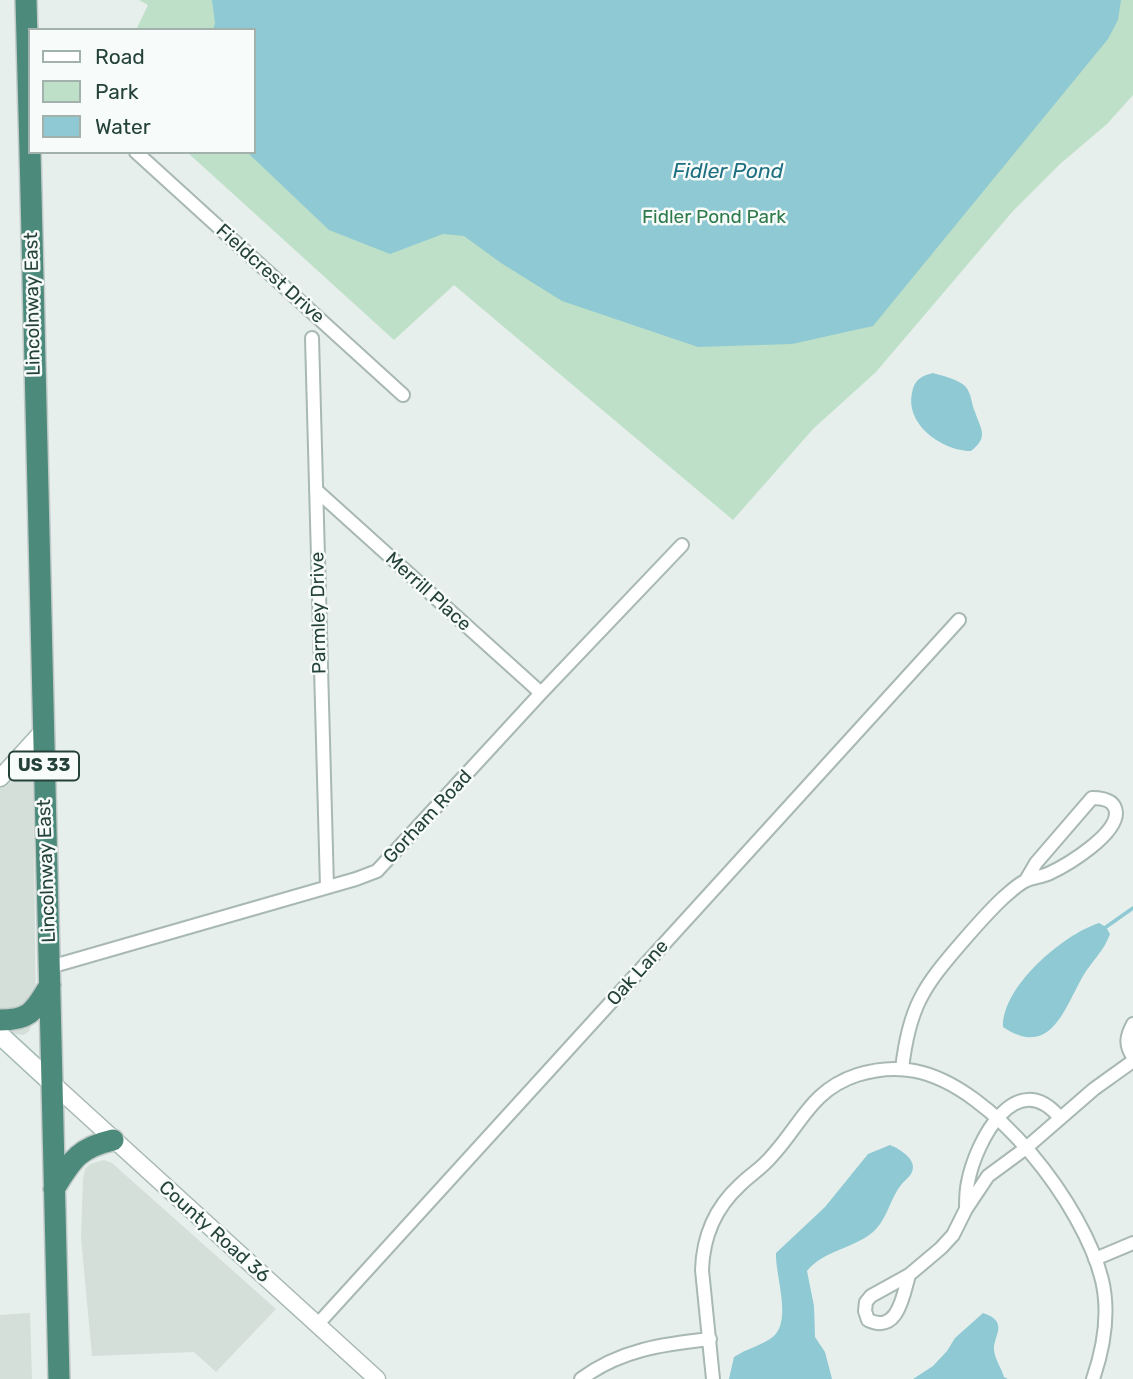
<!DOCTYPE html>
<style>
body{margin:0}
#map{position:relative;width:1133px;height:1379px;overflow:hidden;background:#e6efeb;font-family:Rubik,sans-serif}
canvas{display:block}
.legend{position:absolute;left:28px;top:28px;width:228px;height:126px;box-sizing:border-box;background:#f7fbf9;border:2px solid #a3b1ad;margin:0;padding:9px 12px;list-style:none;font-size:21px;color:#24423a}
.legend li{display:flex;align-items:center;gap:14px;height:35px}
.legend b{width:35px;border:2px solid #a3b1ad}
</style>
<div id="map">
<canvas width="1133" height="1379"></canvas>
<ul class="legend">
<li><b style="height:9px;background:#fff"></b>Road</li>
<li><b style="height:19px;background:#bfe0c8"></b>Park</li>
<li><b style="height:19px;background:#8ec9d4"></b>Water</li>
</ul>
</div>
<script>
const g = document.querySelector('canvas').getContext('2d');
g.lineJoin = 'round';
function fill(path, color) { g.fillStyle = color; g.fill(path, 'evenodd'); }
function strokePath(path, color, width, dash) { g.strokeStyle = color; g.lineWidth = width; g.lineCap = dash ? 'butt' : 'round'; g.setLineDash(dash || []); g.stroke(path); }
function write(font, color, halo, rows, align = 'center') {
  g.font = font + ' Rubik,sans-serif'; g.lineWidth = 5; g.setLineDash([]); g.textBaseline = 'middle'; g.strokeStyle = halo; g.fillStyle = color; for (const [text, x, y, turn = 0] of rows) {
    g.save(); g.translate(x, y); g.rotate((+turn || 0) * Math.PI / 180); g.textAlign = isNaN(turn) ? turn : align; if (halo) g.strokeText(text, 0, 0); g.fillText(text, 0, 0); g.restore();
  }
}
fill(new Path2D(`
 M22 760 28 762 33 776 36 1016 29 1031 24 1035 14 1034 0 1024V784Z
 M104 1160 112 1163 276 1309 216 1372 194 1352 92 1356 81 1238 83 1179 85 1169 90 1164Z
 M30 1313 32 1379H0V1315Z`), '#d4dfda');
fill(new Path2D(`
 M139 0H1133V95L1107 124 1060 164 1013 211 876 372 813 429 733 520 454 285 394 340 187 152H254V30H136L148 5Z`), '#bfe0c8');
fill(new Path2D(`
 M212 0H1121L1118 20 1108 39 873 326 792 344 698 347 562 301 501 263 464 236 443 234 390 254 329 230 247 152H254V30H213L215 23Z
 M933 373C943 376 957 379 965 386 972 394 971 403 975 412 981 430 989 437 971 451 943 451 905 425 912 393 914 380 921 376 933 373Z
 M1099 923 1106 927 1110 934C1104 951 1092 961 1083 976 1064 1009 1051 1059 1003 1027 1002 987 1062 935 1099 923Z
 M890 1145C898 1148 913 1157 913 1167 913 1175 906 1179 901 1185 890 1199 887 1220 873 1232 853 1249 824 1250 807 1271L814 1306 815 1337 825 1352 832 1379H729L734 1357C746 1349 763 1345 774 1336 792 1319 775 1275 776 1253L825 1207 868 1154Z
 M983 1313C1010 1322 993 1336 994 1350 995 1360 1002 1369 1004 1377L1008 1379H913L933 1366 947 1351 955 1338Z`), '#8ec9d4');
strokePath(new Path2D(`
 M1106 927 1133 908`), '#8ec9d4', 3.5);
const minor = new Path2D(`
 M136 152 403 395
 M312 338 327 887
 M316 490 541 693
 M50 967 356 879 377 871 541 693 682 545
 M1133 1024C1126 1037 1125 1045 1133 1057
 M902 1069C909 1007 923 987 963 941 976 926 989 911 1003 898 1010 892 1017 885 1025 881 1033 877 1042 877 1050 873 1069 864 1116 835 1116 813 1115 800 1103 798 1092 798L1036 863 1026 880
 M966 1209C966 1200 966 1191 968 1182 976 1141 1016 1065 1060 1118
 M1095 1259 1133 1243
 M909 1275C903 1296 898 1334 868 1320L865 1311 866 1302 871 1296 909 1275 941 1248 953 1235 966 1209 988 1176 1026 1148 1094 1089 1133 1061
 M317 1325 959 620
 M581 1379C620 1350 663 1344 710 1339
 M713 1379 702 1270C703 1237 715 1208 740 1185 750 1175 762 1168 771 1157 801 1125 811 1090 857 1075 876 1069 896 1067 915 1071 993 1086 1084 1206 1102 1280 1110 1314 1104 1347 1093 1379`);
const tertiary = new Path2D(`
 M0 778 43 731
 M52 1083 377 1379`);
const secondary = new Path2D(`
 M0 1035 52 1083`);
const trunk = new Path2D(`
 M26 0 30 152
 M30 152 59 1379
 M0 1020C32 1020 35 1009 50 985
 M54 1189C72 1160 78 1148 113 1140`);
strokePath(minor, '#a8b8b2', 16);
strokePath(tertiary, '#a8b8b2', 19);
strokePath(secondary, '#a4bbb3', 21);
strokePath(trunk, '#c2cac8', 24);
strokePath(minor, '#fff', 12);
strokePath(tertiary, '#fff', 16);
strokePath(secondary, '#fff', 18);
strokePath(trunk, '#4c8a7c', 21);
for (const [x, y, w] of [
 [44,766,70]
]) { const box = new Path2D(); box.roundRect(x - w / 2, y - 14.5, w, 29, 5); g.fillStyle = '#f7fbf9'; g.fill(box); strokePath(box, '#24423a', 2); }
write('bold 18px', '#24423a', null, [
 ["US 33",44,766]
]);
write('19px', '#2d7a4b', '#f7fbf9', [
 ["Fidler Pond Park",714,218]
]);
write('19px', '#24423a', '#f7fbf9', [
 ["Fieldcrest Drive",270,274,42],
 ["Lincolnway East",33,304,-91],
 ["Merrill Place",428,592,42],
 ["Parmley Drive",319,613,-91],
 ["Gorham Road",428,817,-47],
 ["Lincolnway East",47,871,-92],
 ["Oak Lane",638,973,-48],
 ["County Road 36",214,1232,42]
]);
write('italic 21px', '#1c6f80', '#f7fbf9', [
 ["Fidler Pond",728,172]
]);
</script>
